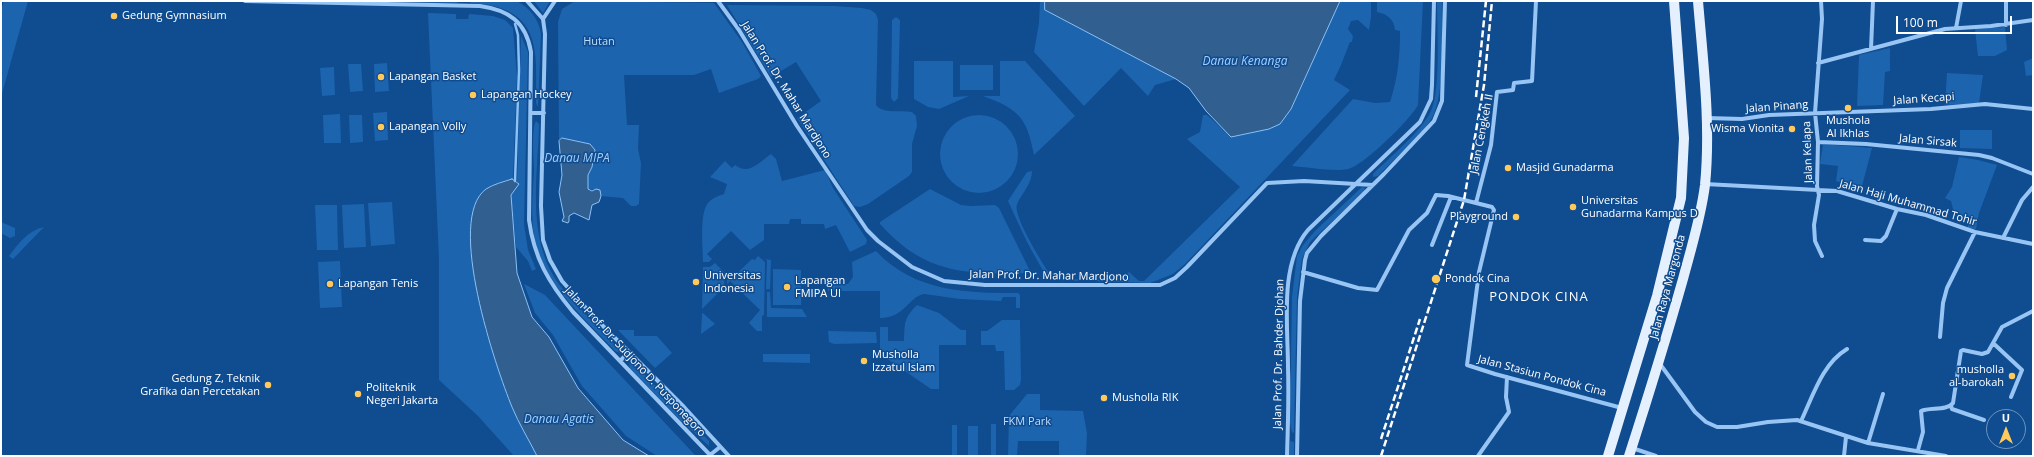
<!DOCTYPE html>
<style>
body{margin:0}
#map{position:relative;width:2034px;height:457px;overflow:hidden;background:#0f4c90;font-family:"Open Sans",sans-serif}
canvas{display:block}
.frame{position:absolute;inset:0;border:2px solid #fff;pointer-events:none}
.north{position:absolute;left:1986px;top:409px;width:40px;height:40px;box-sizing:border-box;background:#0f4c90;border:1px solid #6f94bc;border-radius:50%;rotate:0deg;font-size:11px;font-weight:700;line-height:16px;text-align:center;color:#fff}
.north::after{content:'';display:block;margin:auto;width:14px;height:18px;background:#ffc95b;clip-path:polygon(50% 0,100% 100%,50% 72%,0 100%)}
.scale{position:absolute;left:1896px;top:16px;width:116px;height:18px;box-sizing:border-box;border:2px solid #fff;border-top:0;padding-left:5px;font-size:12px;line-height:14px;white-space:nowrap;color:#fff;-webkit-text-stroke:3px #0f4c90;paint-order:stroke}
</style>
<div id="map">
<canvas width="2034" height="457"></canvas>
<div class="frame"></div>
<div class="north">U</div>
<div class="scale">100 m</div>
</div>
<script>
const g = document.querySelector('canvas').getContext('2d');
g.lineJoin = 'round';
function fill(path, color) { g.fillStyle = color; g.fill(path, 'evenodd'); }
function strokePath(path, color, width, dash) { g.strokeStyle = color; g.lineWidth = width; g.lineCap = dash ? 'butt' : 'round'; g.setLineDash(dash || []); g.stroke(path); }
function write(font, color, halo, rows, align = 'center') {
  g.font = font + ' "Open Sans",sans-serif'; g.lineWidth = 3; g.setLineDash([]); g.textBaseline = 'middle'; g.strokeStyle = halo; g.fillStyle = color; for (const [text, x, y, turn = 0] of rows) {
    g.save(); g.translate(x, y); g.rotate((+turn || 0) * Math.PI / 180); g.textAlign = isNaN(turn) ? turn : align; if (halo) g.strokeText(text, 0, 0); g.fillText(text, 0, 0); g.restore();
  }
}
fill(new Path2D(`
 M4 1H28L1 97V10Z
 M310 1H460L457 3Z
 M470 1H516C530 7 539 20 541 34L538 107 536 103C537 48 541 7 471 3Z
 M534 1H550L543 13Z
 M575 1 714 3 742 42 761 76 758 79 719 93 711 69 694 75H624L627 125H639L638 149 641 163 639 204 636 206H631L623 198 601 196 600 190 588 189V175L592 167 590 144 562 138 559 140 558 22 562 9Z
 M1040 1H1045V10L1176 79 1155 85 1148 96 1121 68 1084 106 1034 52 1039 23Z
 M1340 1H1371V17L1369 30 1358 20 1351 21 1348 29 1353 36 1352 42H1350L1341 65 1334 80 1350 90 1185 264 1173 274 1150 283 1053 280 1047 278 1027 242 1008 201 1027 172 1032 171C1032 184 1022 193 1017 204 1012 216 1045 267 1053 279L1121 280 1129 272 1139 281H1144L1240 187 1187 139 1200 132 1203 115H1207L1231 137 1241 135 1280 124 1291 109Z
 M1377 1H1423L1418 105C1411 119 1362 167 1348 169 1334 172 1307 167 1292 166L1353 99 1375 103 1390 102C1398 78 1400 56 1400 31L1395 30C1394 19 1387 14 1377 12Z
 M1437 1H1442C1441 33 1446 92 1432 118 1422 135 1392 161 1378 176L1373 177V174C1390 157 1421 132 1431 111 1441 90 1437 26 1437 1Z
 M727 5 833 6 862 8 871 10 876 14 878 20 876 105C882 114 901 110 912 112L916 116 917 126 912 144V172L909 176 868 204 860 207 854 206 797 118 821 101 796 62 771 77Z
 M428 13 456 14V19H468L469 14 493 16 505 20 513 28 517 77 513 179 499 183 485 329 512 407 537 456H514L478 416 439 380V259Z
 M896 17 900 20 898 98 894 102 891 98 892 20Z
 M2005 27 2007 50 1995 56H1978L1975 29Z
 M521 36 528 52 524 224 528 250 536 269 532 271 528 261 516 247 511 195 519 184 517 182Z
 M1890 48V71L1885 72 1883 105 1857 106 1859 55Z
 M2033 58V75L2026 76 2024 62Z
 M914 61H953V97L969 96 939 109 928 107 914 99Z
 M1000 61H1025L1075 116 1034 155C1027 118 1019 109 983 96H1000Z
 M387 63 389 91 375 92 374 64Z
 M348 64H361L363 91 350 92Z
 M960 65H993V90H960Z
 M334 67 335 95 322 96 320 68Z
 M1947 73 1983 75 1979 103 1945 105Z
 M387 112 388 140 375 141 373 113Z
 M340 114 341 143H324L323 115Z
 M349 115H362L363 142 350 143Z
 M940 154a39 39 0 1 1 78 0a39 39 0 1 1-78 0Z
 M536 121 539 124C538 179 525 241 562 288 579 309 600 328 618 348L620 353 615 351C585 318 545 286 535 240 530 218 533 193 534 170 534 159 531 130 536 121Z
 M1960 130H1992V149L1960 148Z
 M1823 144 1872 148 1861 190 1836 181 1838 166 1820 164Z
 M771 154 776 159 782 181 825 170 833 188 867 240 866 244 850 252 836 225 825 229 824 224H801V219H790L789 224H764V240L750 250 731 231 707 254 712 259 709 262H703C703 248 699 214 708 203 712 198 718 196 724 194L727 184 710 177 725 161 732 168 735 165C748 176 760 162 771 154Z
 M1959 157 1978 160 1997 165 1979 213 1976 229 1968 228V220L1954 213 1951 201 1945 198 1952 187Z
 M1362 187 1365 188 1364 192 1310 242 1302 259 1297 297 1294 432 1292 433 1290 423 1292 297 1297 256 1303 245 1315 231Z
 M930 189 961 205 970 206 995 205 999 208 1030 271 1026 273C963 274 925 274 880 224V222Z
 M392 202 395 244 371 246 368 203Z
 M364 204 366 247 344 248 342 205Z
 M315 205H337L338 250H317Z
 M1 222 15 228V236L10 238 1 233Z
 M44 227 13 259 9 256C19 243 27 231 44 227Z
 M876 251C914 292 967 293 1018 293L1020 295V308H1016V297H1003L1001 301 960 299 924 294C908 297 905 318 880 318V291H828V284H848L853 277 852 262Z
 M758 256 765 262 764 315 762 316V331H757L749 323 760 310 730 281 727 284V275L731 279 752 259 755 260Z
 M765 259 771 260 770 289H766L767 260Z
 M340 261 342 307 320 308 318 262Z
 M715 263 725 273 724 287 702 309 703 267H710Z
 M773 269 801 270V305H773Z
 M524 284 545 295 696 456H657L626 436 582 386 553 335 535 313Z
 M767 292H770L771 308 802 309 807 317H767Z
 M917 305 939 313 961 330H966V345H939V389H931L880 354V327H888V341H904C905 323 903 319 917 305Z
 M703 313 715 324 701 334 702 314Z
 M1002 320H1020L1021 379 1020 385 1014 390H1005L1004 351H996L995 345H981V331H987Z
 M618 330H634V336H657L672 353 655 368Z
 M828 331 876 332 877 343 834 344 829 342Z
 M763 354H810V363L763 362Z
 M629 363H632L641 371 709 441V446L681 421 630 368Z
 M1027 394H1040V410L1083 411 1087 433 1086 456H1059V441H1018L1017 456H1008L1009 416Z
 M991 424H996V456H991Z
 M952 425H957V456H952Z
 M968 426H978V456H968Z
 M1290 441 1294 442V456H1289Z`), '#1d64ae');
const water = new Path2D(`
 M1045 1H1340L1291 109 1280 124 1269 129 1231 137 1206 111 1189 88 1176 79 1045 10Z
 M562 138 590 144 595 150 592 167 588 175V189L592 191 596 189 600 190 601 196 599 202 592 205 589 220 574 213 569 216V221L568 223 562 221 564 217 559 192 562 175 559 141Z
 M512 179 519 184 511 195 517 273 532 317 549 337 578 388 623 440 649 456H537C529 440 519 424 512 407 496 368 445 219 486 189 494 184 503 182 512 179Z`);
fill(water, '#315f90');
strokePath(water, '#8ac1f7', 1);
strokePath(new Path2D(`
 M515 24 518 35 519 70 515 181`), '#8ac1f7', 2.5);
strokePath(new Path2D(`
 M245 1 480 6C509 10 526 22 531 52L529 220C534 258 549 283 573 312L711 456
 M527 1 543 19 545 34 541 206 543 240 550 260 562 281 594 317 684 407 729 456
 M718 1 739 30 797 126 867 230 878 241 912 267 944 281 985 285H1160L1175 278 1187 267 1267 183 1304 181 1373 185
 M1821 1 1822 19 1815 113 1818 142 1817 186 1819 195 1814 225 1815 241 1822 256
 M2006 1V25
 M543 19 555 1
 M1956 28 1961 1
 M1871 49 1873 1
 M1818 63 1945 29 1991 26 2033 20
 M531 113H544
 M1707 118 1742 119 1769 115 1931 109 1985 104 2033 109
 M1818 142 1866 144 1979 155 1992 158 2033 174
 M1705 184 1837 191 1897 209 1926 215 1975 232 2033 244
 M1476 203 1491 145 1497 92 1513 90 1514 83 1532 81 1536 1
 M2003 238 2022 200 2033 187
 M1865 240 1881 241 1886 236 1897 209
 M1432 245 1451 197
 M1303 272 1358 288 1377 290 1409 230 1427 213 1436 195 1448 196 1492 207 1494 210 1479 272 1467 365 1495 374 1622 408
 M1940 337 1943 303 1947 288 1975 232
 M1993 343 2022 370 2011 397
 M621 360 629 352
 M1660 364 1695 412 1706 422 1717 427H1737L1768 422 1797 420 1868 443 1946 456
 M1951 406 1952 409 1984 420
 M1801 421C1813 396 1822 364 1847 349
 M1868 443 1883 394
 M1632 448 1656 456
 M1918 450 1923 432 1921 411C1930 407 1947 411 1953 403L1961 351 1963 350 1982 354 1988 352 2002 327 2033 311
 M710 455 720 447
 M1287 456C1288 426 1289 396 1288 367 1288 325 1279 264 1308 230L1420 122 1431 99 1432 85 1434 1
 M1297 456 1300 301 1305 260 1307 253 1321 236 1384 174 1434 121 1442 101 1445 1
 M1478 456 1509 412 1506 397 1507 377
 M1844 456 1846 437`), '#98c5f3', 4);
strokePath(new Path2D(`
 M1608 456 1657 296 1681 198 1684 138 1674 1
 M1629 456C1648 397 1666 339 1683 279 1691 249 1701 217 1705 185 1711 124 1703 62 1698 1`), '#e5f0ff', 10);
strokePath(new Path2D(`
 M1476 97 1486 1
 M1381 439 1420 319
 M1381 456 1464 200 1484 85 1492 1`), '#fff', 2.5, [7, 3]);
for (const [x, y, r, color] of [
 [114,16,4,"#ffc95b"],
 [381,77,4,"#ffc95b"],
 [473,95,4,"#ffc95b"],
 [1848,108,4,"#ffc95b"],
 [381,127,4,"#ffc95b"],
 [1792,129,4,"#ffc95b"],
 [1508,168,4,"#ffc95b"],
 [1573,207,4,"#ffc95b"],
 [1516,217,4,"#ffc95b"],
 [1436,279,5,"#ffc95b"],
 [696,282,4,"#ffc95b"],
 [330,284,4,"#ffc95b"],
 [787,287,4,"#ffc95b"],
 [864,361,4,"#ffc95b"],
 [2012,376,4,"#ffc95b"],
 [268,385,4,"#ffc95b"],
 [358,394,4,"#ffc95b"],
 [1104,398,4,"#ffc95b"]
]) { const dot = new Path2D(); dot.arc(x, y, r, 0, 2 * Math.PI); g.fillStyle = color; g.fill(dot); strokePath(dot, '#0f4c90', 1.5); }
write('11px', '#fff', '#0f4c90', [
 ["Gedung Gymnasium",122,16],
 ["Lapangan Basket",389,77],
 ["Lapangan Hockey",481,95],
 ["Mushola",1848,121,"center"],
 ["Al Ikhlas",1848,134,"center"],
 ["Lapangan Volly",389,127],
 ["Wisma Vionita",1784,129,"right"],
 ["Masjid Gunadarma",1516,168],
 ["Universitas",1581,201],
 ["Gunadarma Kampus D",1581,214],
 ["Playground",1508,217,"right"],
 ["Universitas",704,276],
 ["Indonesia",704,289],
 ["Pondok Cina",1445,279],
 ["Lapangan",795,281],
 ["FMIPA UI",795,294],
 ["Lapangan Tenis",338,284],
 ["Musholla",872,355],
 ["Izzatul Islam",872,368],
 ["musholla",2004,370,"right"],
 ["al-barokah",2004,383,"right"],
 ["Gedung Z, Teknik",260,379,"right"],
 ["Grafika dan Percetakan",260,392,"right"],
 ["Politeknik",366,388],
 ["Negeri Jakarta",366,401],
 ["Musholla RIK",1112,398]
], 'left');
write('11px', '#c0defe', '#0f4c90', [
 ["Hutan",599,42],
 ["FKM Park",1027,422]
]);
write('11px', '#fff', '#0f4c90', [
 ["Jalan Prof. Dr. Mahar Mardjono",786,90,58],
 ["Jalan Kecapi",1924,99,-4],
 ["Jalan Pinang",1777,107,-4],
 ["Jalan Cengkeh II",1482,134,-79],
 ["Jalan Sirsak",1928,141,5],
 ["Jalan Kelapa",1808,152,-92],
 ["Jalan Haji Muhammad Tohir",1908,203,16],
 ["Jalan Prof. Dr. Mahar Mardjono",1049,276,1],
 ["Jalan Raya Margonda",1668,287,-75],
 ["Jalan Prof. Dr. Bahder Djohan",1279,354,-89],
 ["Jalan Prof. Dr. Sudjono D. Pusponegoro",635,362,47],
 ["Jalan Stasiun Pondok Cina",1542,376,15]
]);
write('italic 12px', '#a4cffb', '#0f4c90', [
 ["Danau Kenanga",1245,62],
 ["Danau MIPA",577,159],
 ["Danau Agatis",559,420]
]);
g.letterSpacing = '1px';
write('13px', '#fff', '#0f4c90', [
 ["PONDOK CINA",1539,297]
]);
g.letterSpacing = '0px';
</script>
